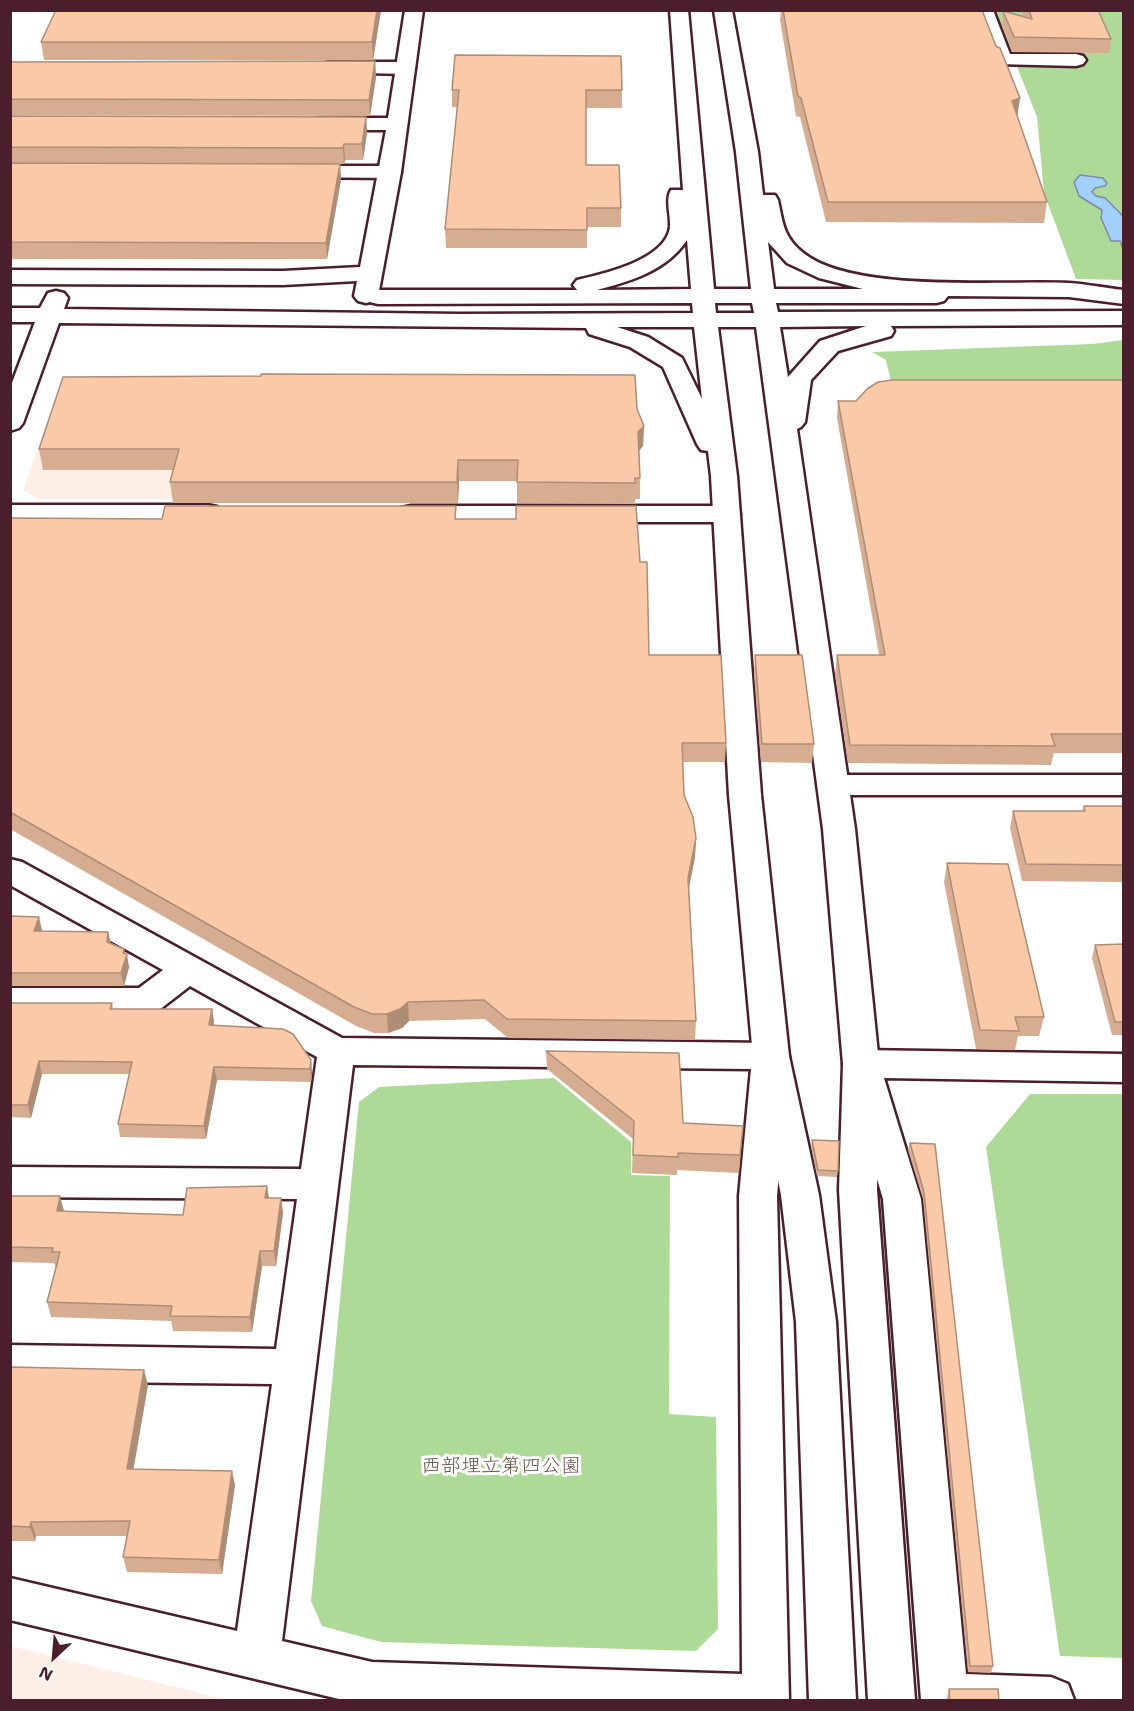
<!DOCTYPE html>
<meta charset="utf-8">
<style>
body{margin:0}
#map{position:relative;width:1134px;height:1711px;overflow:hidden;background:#fff;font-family:"Shantell Sans",sans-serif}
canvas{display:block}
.frame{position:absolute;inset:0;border:12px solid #4a1f2b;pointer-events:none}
.north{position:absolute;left:24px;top:1627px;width:60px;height:60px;-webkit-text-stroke:4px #fff;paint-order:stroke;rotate:206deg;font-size:16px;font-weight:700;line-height:24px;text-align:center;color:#4a1f2b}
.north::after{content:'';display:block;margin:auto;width:21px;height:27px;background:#4a1f2b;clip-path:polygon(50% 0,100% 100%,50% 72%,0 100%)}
</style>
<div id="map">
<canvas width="1134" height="1711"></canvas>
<div class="frame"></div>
<div class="north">N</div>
</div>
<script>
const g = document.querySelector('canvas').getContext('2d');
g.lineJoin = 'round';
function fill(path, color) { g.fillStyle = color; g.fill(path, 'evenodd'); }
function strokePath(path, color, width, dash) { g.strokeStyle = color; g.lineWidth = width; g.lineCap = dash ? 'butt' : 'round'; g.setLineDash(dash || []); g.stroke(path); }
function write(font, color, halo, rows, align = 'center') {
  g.font = font + ' "Shantell Sans","Klee One",sans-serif'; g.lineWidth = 6; g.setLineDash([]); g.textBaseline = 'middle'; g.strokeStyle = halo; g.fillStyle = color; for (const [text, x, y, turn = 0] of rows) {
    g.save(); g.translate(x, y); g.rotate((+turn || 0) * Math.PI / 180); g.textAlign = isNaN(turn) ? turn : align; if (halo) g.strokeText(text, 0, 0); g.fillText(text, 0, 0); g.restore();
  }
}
fill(new Path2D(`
 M57 395 240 499H38L23 490Z
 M11 1646 228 1700H11Z`), '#fdefe5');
fill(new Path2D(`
 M995 11H1123V280L1076 279 1044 193 1037 117Z
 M1123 340V394L894 395 886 360 872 352 1092 344Z
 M554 1078 631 1142V1175L670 1176 669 1414 716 1417 718 1629 696 1651 381 1642 322 1626 311 1601 359 1102 379 1087Z
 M1030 1094H1123V1658L1060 1656 986 1147Z`), '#aeda98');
const water = new Path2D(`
 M1080 175 1103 178 1107 183 1105 186 1095 188 1092 192 1096 196 1105 198 1123 216V249L1120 241H1111L1101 218 1102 210 1079 196 1074 182Z`);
fill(water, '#a1d0fd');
strokePath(water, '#7e89a9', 1.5);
const street = new Path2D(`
 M405 10H423L401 172 378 296 374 301 366 303 358 301 354 296 357 281 283 285 10 284V270L283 271 360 267 386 130H321L314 128 311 124 314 120 321 118H388Z
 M974 10H993L1010 54H1076L1083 56 1086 60 1083 64 1076 66 996 64Z
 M10 505H207L217 507 221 513 217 519 207 521H10Z
 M411 506H726L736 508 740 514 736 520 726 522H411L401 520 397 514 401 508Z
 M834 775H1124V795H834L823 792 818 785 823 778Z
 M10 859 22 862 342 1038 771 1043 784 1046 789 1056 777 1196 789 1700H343L10 1620V1578L237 1631 272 1384 10 1381V1345L276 1349 297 1199 10 1197V1167L301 1169 317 1057 190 986 159 1010 146 1014H10V988H139L163 970 10 885ZM353 1065 751 1069 739 1196 742 1674 372 1662 282 1641Z
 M861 1050 1124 1054V1082L884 1078 921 1199 966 1674 1051 1677 1068 1684 1074 1700H921L883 1199 843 1064 848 1054Z`);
const secondary = new Path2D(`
 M670 10H688L714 289H751L736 152 714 10H732L758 152 763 195H775L778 200C783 223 783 236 802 252 852 294 1004 280 1069 283 1087 284 1105 288 1124 290V304L1069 297 948 296 944 301 936 303H776L778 312 1124 311V325L891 326 894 331 891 336 838 351 811 380 805 422 801 427 797 429 855 829 879 1064 877 1190 915 1700H868L839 1190 843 1064 823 829 756 327H718L737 476 761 795 789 1056 819 1195 836 1322 856 1700H809L796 1322 781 1195 753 1056 729 795 711 476 708 451 701 450 697 444 663 367 630 347 589 334 586 328 59 323 23 423 19 428 10 431V388L35 322H10V308H40L48 293 56 291 64 293 68 298 64 309 459 314 693 313 692 303 378 304 370 302 366 297 370 292 378 290H577L573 285 577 280C603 274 666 260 670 227 671 215 665 200 671 190H683ZM687 240 691 289 597 290C631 281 666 271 687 240ZM768 242 787 263 819 278 863 289H774ZM715 303H752L754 313H716ZM866 326 820 341 788 377 780 327ZM617 327H694L702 399 682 358 648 337Z
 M330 62H405L412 64 415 68 412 72 405 74 323 72 320 68 323 64Z
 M297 166H390L398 167 401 172 398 177 390 178 289 177 286 172 289 167Z`);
strokePath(street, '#4a1f2b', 5);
strokePath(secondary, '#4a1f2b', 5);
fill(street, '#fff');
fill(secondary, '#fff');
fill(new Path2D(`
 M381 10 373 60H44L41 42Z
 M781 10H982L996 46 1020 98 1017 117 1047 202 1044 223 826 222 800 117 796 116 780 20Z
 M1021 10H1098L1111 39 1109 53 1012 52 1002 26 1003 11 1023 16Z
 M375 61 376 77 370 116 10 115V62Z
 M452 90H622V108H586V165L621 208V227H587V248H446L445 229 457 107H452Z
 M10 116 366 117 367 132 363 160H345L344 164 10 163Z
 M10 163 340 164 341 180 327 259H10Z
 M1124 380V753H1054L1051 765 848 763 835 674 837 655H879L837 418 838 401H856Z
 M637 409 644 426 643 446 639 451 640 478V499H635V504L517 503V481H459L458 503H173L170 482 174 470H43L39 449Z
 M456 506V519L640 562 649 655 726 743 725 762H682L684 795 696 838 695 857 689 888 696 1021 695 1040 508 1038 485 1019 409 1021 402 1028 388 1033H374L356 1026 10 829V518L162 519Z
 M755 655 814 744 812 763 761 762 754 674Z
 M1084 806H1124V882L1022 881 1010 828 1013 811H1082Z
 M947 863 1044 1017 1039 1036H1018L1015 1050 976 1049 944 882Z
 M10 916 42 930 41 931 108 932 111 943 124 949 129 967 124 986H10Z
 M1124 944V1035H1112L1092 958 1095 945Z
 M10 1003H112L113 1009H212L214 1022V1026L311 1060 312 1073 311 1082 217 1080 206 1139 120 1137 118 1124 129 1074H42L31 1118 10 1117Z
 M546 1051 683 1123 743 1126 739 1173 677 1170V1175L632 1173 633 1139 547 1069Z
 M812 1140 838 1171 837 1177 817 1176 811 1146Z
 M910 1143 935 1144 993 1666 991 1673 968 1672 923 1199 908 1150Z
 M267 1186 269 1198H281L283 1213 276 1266H262L252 1332 173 1331 171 1321 51 1317 47 1302 56 1267 54 1263 10 1262V1196L64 1211 183 1215Z
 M10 1367 148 1385 133 1469 235 1485 222 1574 127 1572 123 1557 127 1536H36L35 1541H10Z
 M949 1689 999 1701H946Z`), '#d6ad90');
fill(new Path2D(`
 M377 10H381L373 60 372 42Z
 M375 61 376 77 370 116 369 100Z
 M1020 98 1017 117 1012 101Z
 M366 117 367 132 363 160 362 144Z
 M344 144 345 160 344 164 343 148Z
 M340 164 341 180 327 259 326 243Z
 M644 426 643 446 637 453 638 432Z
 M458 460 459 481 458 503 457 482Z
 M696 838 695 857 687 897 688 878Z
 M39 917 42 930 37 944 34 931Z
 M108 932 111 945 107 942Z
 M124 949 126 957 127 954 129 967 124 986 121 973 123 953Z
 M408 1002 409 1021 402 1028 388 1033 387 1014Z
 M212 1009 214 1022 211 1038 209 1025Z
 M311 1060 312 1073 311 1082 310 1069Z
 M39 1061 42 1074 31 1118 28 1105Z
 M214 1067 217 1080 206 1139 204 1126Z
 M267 1186 269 1201 265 1198Z
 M60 1196 64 1211H57Z
 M281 1198 283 1213 276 1266 274 1251Z
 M260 1251 262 1266 252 1332 250 1317Z
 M144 1370 148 1385 131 1484 127 1469Z
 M232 1471 235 1485 222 1574 219 1560Z
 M31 1522 36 1536 35 1541 30 1527Z`), '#ae8d76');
const building = new Path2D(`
 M56 10H377L372 42H41Z
 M783 10H982L996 46 1000 48 1020 98 1012 101 1047 202H828L801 98 798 96Z
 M1029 10H1098L1111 39 1014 37 1003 11 1032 19Z
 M455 55 621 56 622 90H586V165H619L621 208H587V230L445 229 459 90H452Z
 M375 61 369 100 10 99V62Z
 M10 116 366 117 362 144H344L343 148 10 147Z
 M10 163 340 164 326 243 10 242Z
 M261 374 635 375 637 409 644 426 638 432 640 478H635V483L517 482 518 460H458L457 482H170L179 449H39L63 377 261 376Z
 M892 380H1124V734H1051L1055 746 850 745 837 655H885L838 401H856L867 389 878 382Z
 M165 506H456L455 519H516V506H636L640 562H647L649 655H721L726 743H682L684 795 693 817 696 838 688 878 696 1021 507 1019 484 1000 408 1002 400 1009 387 1014H372L354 1007 10 812V518L162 519Z
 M755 655H802L814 744H762Z
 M1084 806H1124V865L1026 864 1013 811H1085Z
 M947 863 1008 864 1044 1017H1015L1019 1031 980 1030Z
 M10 916 39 917 34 931 108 932 107 942 124 949 123 953 127 954 121 973H10Z
 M1124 944V1022H1115L1095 945Z
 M10 1003H112L110 1009H212L209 1025 283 1029 293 1034 311 1060 310 1069 214 1067 204 1126 118 1124 132 1062 39 1061 28 1105H10Z
 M546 1051 679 1053 683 1123 743 1126 740 1155 678 1153V1157L633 1155 634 1121Z
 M812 1140 839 1141 838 1171 818 1170Z
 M910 1143 935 1144 993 1666H970L924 1192Z
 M267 1186 265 1198H281L274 1251H260L250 1317 170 1316 172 1306 47 1302 60 1252H52L53 1248 10 1247V1196H60L57 1211 183 1215 187 1188Z
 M10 1367 144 1370 127 1469 232 1471 219 1560 123 1557 130 1521 31 1522 30 1527 10 1526Z
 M949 1689H998L999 1701H950Z`);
fill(building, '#f9c9a8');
strokePath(building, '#ae8d76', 1.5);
write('20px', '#68574c', '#fff', [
 ["西部埋立第四公園",501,1467]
]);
</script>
